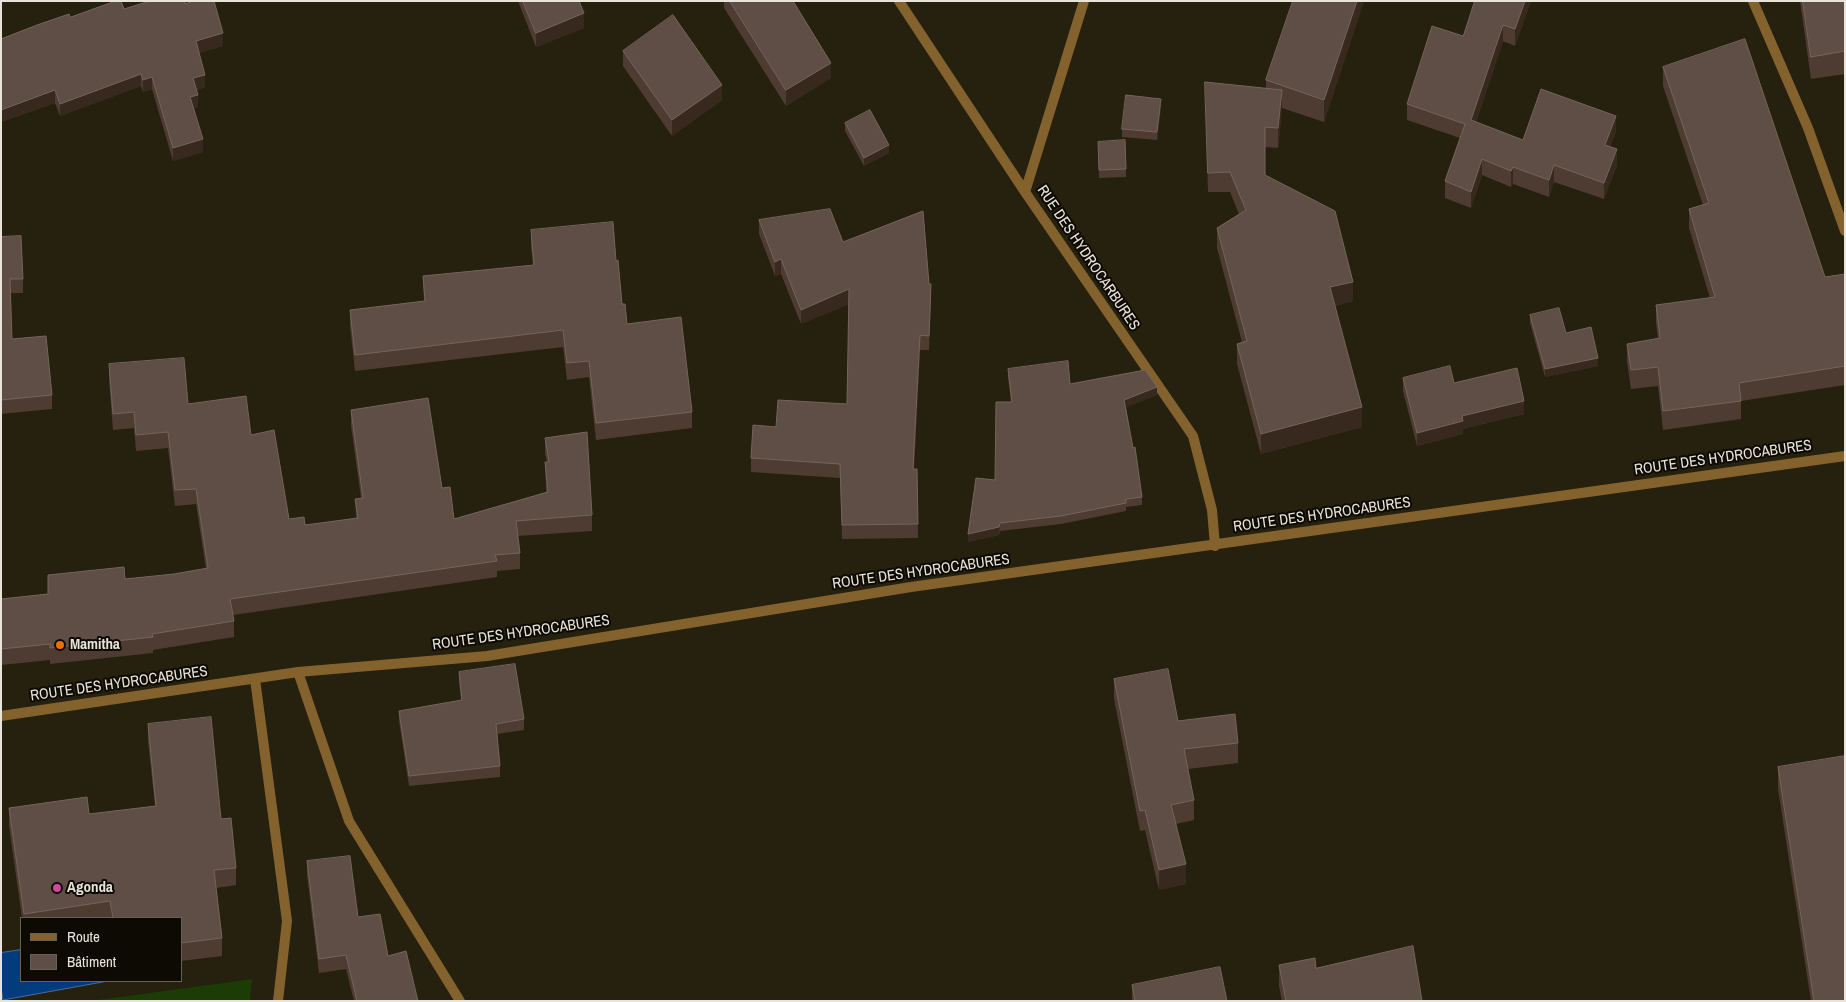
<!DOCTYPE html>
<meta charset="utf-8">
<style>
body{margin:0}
#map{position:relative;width:1846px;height:1002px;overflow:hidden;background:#26200e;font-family:"Archivo Narrow",sans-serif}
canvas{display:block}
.frame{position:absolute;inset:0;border:2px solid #e9e4d9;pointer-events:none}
.legend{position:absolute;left:20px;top:917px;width:162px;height:65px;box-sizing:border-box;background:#0d0a04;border:1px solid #656159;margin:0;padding:6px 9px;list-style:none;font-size:15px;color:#e9e4d9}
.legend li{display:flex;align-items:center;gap:10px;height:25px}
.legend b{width:25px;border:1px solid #656159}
</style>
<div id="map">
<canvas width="1846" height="1002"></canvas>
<div class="frame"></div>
<ul class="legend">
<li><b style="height:6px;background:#84622d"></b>Route</li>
<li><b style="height:14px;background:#5e4e45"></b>Bâtiment</li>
</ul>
</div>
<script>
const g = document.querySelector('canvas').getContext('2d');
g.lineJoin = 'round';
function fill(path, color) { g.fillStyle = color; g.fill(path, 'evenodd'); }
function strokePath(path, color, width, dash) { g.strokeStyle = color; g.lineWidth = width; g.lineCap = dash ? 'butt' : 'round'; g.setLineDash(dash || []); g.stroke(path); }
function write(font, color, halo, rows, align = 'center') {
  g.font = font + ' "Archivo Narrow",sans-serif'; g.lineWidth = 4; g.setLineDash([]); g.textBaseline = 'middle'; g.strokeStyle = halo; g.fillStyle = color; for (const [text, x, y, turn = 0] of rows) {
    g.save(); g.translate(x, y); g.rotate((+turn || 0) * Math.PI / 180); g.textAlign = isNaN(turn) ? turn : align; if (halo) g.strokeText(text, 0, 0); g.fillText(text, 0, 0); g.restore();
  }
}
fill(new Path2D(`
 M252 979 250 1001H91Z`), '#1b3c04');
const water = new Path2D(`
 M21 950V981H108L3 1000 1 988V953Z`);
fill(water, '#033c7d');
strokePath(water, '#486e99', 1);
strokePath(new Path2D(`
 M899 1 1025 192 1193 436 1212 510 1215 546
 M1753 1 1808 128 1845 231
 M1025 192 1084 1
 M298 672 349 821 460 1001
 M255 679 287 921 278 1001
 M1 716 298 672 487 656 911 587 1845 456`), '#84622d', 10);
fill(new Path2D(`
 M518 1H579L584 28 536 47Z
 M724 1H793L831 78 786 106 724 8Z
 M1293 1H1364L1324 122 1282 108 1278 148 1265 147V175L1353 301 1335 306 1362 427 1261 454 1237 364V344L1242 342 1217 248V228L1239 214 1230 192H1208L1205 82 1266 88V80Z
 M1475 1H1531L1515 46 1503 41 1476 122 1523 140 1616 132 1610 147 1617 165 1604 199 1554 182 1549 197 1513 184 1511 187 1482 175 1471 208 1445 198V181L1460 138 1407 120V104L1463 36Z
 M1800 1H1845V74L1811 79Z
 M185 4 223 46 199 53 205 87 197 90 198 107 193 109 203 152 173 161 152 89 143 92 141 86 60 116 55 103 1 122 70 17 124 9Z
 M623 51 722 100 672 136 623 66Z
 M1663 67 1825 277 1845 274V385L1741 401V419L1663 430 1658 386 1631 389 1627 362V344L1658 339 1656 323V305L1710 298 1689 228V209L1703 205 1663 86Z
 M1161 107 1157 140 1122 137V129Z
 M845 123 889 153 864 166 845 131Z
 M1098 149 1126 169V177L1099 178Z
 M759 220 843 242 929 284 931 298 929 350H920L914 469H917L918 538 842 539 840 478 751 472V458L776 427 847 404 849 304 801 324 781 274 775 276 759 234Z
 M531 230 616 261 622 304 627 324 692 412V428L596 440 589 377 567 380 563 347 355 371 350 326V310L424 301 423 276 533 265 531 247Z
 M1 237 23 279V293H10L12 339 52 395V409L1 414Z
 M1530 315 1566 333 1598 366 1545 377 1530 323Z
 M109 364 188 404 251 435 289 519 305 525 356 518 355 499 361 498 351 426V410L442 488 454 519 546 492 545 462H547L545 454V438L592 515V531L518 536 520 553V569L497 571V577L233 615 234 621V637L153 650V653L50 664V660L1 665V599L48 594 125 579 174 574 206 569 196 504 175 506 168 448 136 451 134 428 113 430 109 380Z
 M1008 369 1070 384 1157 395 1126 407 1142 497V505L1126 507V511L1061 524 1000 531 999 535 968 542 995 480 1011 402 1008 377Z
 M1403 378 1454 383 1524 414 1463 429V434L1417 446 1403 391Z
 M459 672 524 719V730L497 734 500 766V777L409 786 399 721V711L461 700 459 682Z
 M1114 679 1178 721 1238 743V763L1188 769 1194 800V820L1176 824 1186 884 1159 890 1145 830 1140 831 1114 699Z
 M148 724 221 819 236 868V885L216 888 222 938V956L181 961V918H22L9 826V808L89 814 155 806 148 741Z
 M1778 767 1845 1001H1811L1778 789Z
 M307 861 388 956 418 1001H354L346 969 319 973 307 875Z
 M1279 965 1316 968 1422 1001H1282L1279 986Z
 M1132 985 1227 1001H1132Z`), '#4e3c33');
fill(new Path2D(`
 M1357 1H1364L1324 122V100Z
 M1525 1H1531L1515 46V29Z
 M584 13V28L536 47V33Z
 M1503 25V41L1471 136V120Z
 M223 33V46L196 54V41Z
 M831 63V78L786 106V90Z
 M141 74V86L60 116V104Z
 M205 75V87L193 91V78Z
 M152 77V89L143 92V80Z
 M722 85V100L672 136V120Z
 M55 90V103L1 122V110Z
 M1282 90V110L1278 148V128Z
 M198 95V107L190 110V97Z
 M1161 99V107L1157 140V132Z
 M1616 116V132L1605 161V145Z
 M203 139V152L173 161V148Z
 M889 145V153L864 166V158Z
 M1617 149V165L1604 199V183Z
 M1482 159V175L1471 208V192Z
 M1554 165V182L1549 197V180Z
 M1513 167V184L1511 187V171Z
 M781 259V274L775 276V262Z
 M1353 282V301L1330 307V287Z
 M849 289V304L801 324V310Z
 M920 335V350L913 483V469Z
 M1598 358V366L1545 377V369Z
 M1157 387V395L1124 408V400Z
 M1524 401V414L1463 429V434L1417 446V433L1462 416Z
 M1362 407V427L1261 454V434Z
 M1000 523 999 535 968 542V534Z
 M1186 864V884L1159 890V870Z`), '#37291d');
const building = new Path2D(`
 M116 1H121L124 9 150 1H185V4L193 1H214L223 33 196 41 205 75 193 78 198 95 190 97 203 139 173 148 152 77 143 80 141 74 60 104 55 90 1 110V39L37 25 69 14 70 17Z
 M523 1H579L584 13 536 33Z
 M730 1H793L831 63 786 90Z
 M1293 1H1357L1324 100 1266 80Z
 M1475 1H1525L1515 29 1503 25 1471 120 1523 140 1541 89 1616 116 1605 145 1617 149 1604 183 1554 165 1549 180 1513 167 1511 171 1482 159 1471 192 1445 181 1465 124 1407 104 1432 26 1463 36Z
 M1803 1H1845V51L1811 57Z
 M673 15 722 85 672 120 623 51Z
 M1745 39 1825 277 1845 274V366L1739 383 1741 401 1663 411 1658 367 1631 370 1627 344 1660 338 1656 305 1715 297 1689 209 1709 203 1663 67Z
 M1205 82 1282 90 1278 128 1265 127V175L1335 211 1353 282 1330 287 1362 407 1261 434 1237 344 1247 341 1217 228 1246 210 1230 172 1208 173Z
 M1126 95 1161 99 1157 132 1122 129Z
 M870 110 889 145 864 158 845 123Z
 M1125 140 1126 169 1099 170 1098 142Z
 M830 209 843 242 923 211 929 284H931L929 336 920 335 913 469H917L918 524 842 525 840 464 751 458 753 425 776 427 778 400 847 404 849 289 801 310 781 259 775 262 759 220Z
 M613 222 616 261 618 260 622 304H625L627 324 681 317 692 412 596 423 589 361 567 363 563 330 355 355 350 310 425 301 423 276 534 265 531 230Z
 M21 236 23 279H10L12 339 46 336 52 395 1 400V237Z
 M1559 308 1566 333 1591 327 1598 358 1545 369 1530 315Z
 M184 358 188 404 246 396 251 435 274 430 289 519 304 517 305 525 358 518 355 499 363 498 351 410 428 398 442 488 450 487 454 519 548 492 545 462H549L545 438 587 432 592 515 516 521 520 553 495 555 497 561 230 599 234 621 152 634 153 637 50 648V644L1 649V599L48 594V575L124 567 125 579 174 574 208 568 196 489 175 490 168 432 136 435 134 412 113 414 109 364Z
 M1068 361 1070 384 1145 370 1157 387 1124 400 1133 448 1135 447 1142 497 1126 499V503L1061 516 1000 523 999 527 968 534 976 478 995 480 996 402H1012L1008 369Z
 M1450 366 1454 383 1517 368 1524 401 1462 416 1463 421 1417 433 1403 378Z
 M515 664 524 719 496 724 500 766 409 776 399 711 462 700 459 672Z
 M1168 669 1178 721 1235 714 1238 743 1184 749 1194 800 1171 805 1186 864 1159 870 1145 810 1140 811 1114 679Z
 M211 717 221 819 231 818 236 868 214 870 222 938 181 943V918H113L110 901 24 914 9 808 87 797 89 814 156 806 148 724Z
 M1845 756V1001H1814L1778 767Z
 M350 856 358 917 380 914 388 956 406 951 418 1001H357L346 955 319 959 307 861Z
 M1413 946 1422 1001H1286L1279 965 1315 958 1316 968Z
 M1220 967 1227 1001H1135L1132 985Z`);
fill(building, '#5e4e45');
strokePath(building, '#74655c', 1);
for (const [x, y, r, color] of [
 [60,645,5,"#e8710a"],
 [57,888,5,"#d1479c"]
]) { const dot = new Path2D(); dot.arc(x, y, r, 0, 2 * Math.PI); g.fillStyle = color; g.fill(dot); strokePath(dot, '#0d0a04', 2); }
write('15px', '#e9e4d9', '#0d0a04', [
 ["RUE DES HYDROCARBURES",1088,258,56],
 ["ROUTE DES HYDROCABURES",1723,458,-8],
 ["ROUTE DES HYDROCABURES",1322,515,-8],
 ["ROUTE DES HYDROCABURES",921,572,-8],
 ["ROUTE DES HYDROCABURES",521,633,-8],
 ["ROUTE DES HYDROCABURES",119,684,-8]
]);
write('bold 15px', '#e9e4d9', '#0d0a04', [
 ["Mamitha",70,645],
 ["Agonda",67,888]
], 'left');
</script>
